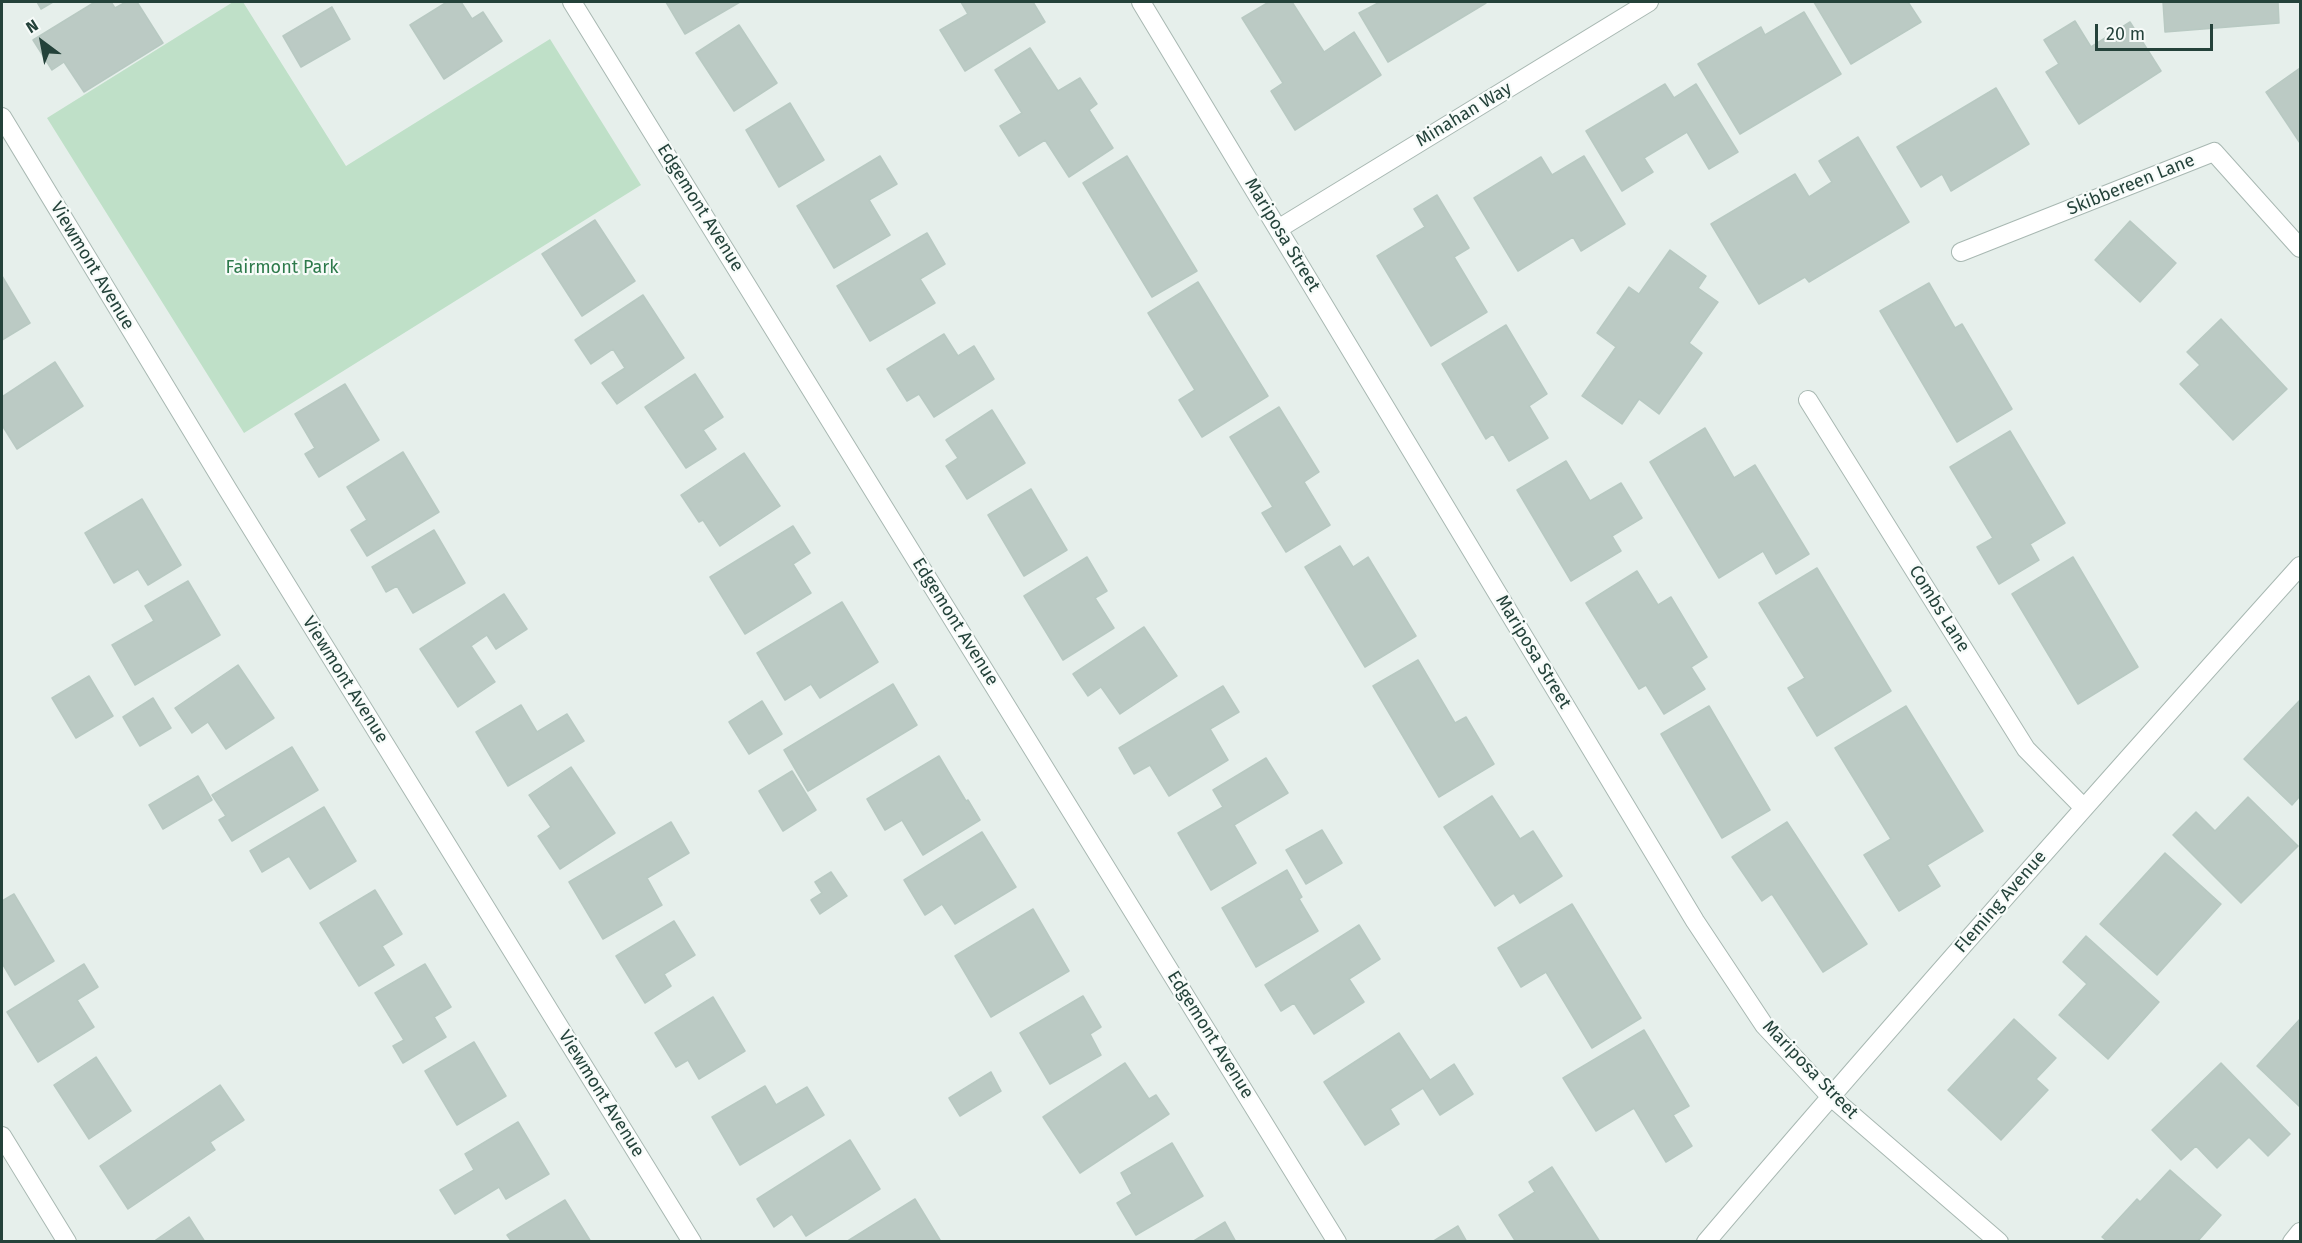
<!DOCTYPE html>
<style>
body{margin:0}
#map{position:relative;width:2302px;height:1243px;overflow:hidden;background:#e6efeb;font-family:"Fira Sans",sans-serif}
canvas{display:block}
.frame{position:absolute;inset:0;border:3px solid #24423a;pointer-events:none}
.north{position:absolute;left:12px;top:12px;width:60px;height:60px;-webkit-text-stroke:4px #f7fbf9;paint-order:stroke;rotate:328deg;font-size:16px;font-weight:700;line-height:24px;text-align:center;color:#24423a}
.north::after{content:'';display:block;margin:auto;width:21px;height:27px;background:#24423a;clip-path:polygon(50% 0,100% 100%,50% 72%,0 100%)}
.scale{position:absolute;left:2095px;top:24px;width:118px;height:27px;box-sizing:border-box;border:3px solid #24423a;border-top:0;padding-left:8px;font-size:18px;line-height:21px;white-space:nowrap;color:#24423a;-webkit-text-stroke:4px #f7fbf9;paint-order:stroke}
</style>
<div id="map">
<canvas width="2302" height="1243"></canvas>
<div class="frame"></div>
<div class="north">N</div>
<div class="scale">20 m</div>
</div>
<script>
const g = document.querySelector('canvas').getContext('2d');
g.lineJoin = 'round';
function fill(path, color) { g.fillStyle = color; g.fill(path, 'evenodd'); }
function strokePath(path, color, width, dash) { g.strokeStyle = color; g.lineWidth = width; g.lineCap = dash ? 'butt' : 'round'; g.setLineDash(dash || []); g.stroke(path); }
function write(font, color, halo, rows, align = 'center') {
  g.font = font + ' "Fira Sans",sans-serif'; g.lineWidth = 4.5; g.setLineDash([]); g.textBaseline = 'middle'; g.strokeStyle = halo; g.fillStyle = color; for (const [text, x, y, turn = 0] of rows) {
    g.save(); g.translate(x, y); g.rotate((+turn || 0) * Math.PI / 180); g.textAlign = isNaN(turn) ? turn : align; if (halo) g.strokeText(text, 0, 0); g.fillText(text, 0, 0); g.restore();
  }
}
fill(new Path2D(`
 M233 2H243L346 166 550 39 641 185 244 433 47 118Z`), '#bfe0c8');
const building = new Path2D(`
 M37 2H53L41 9Z
 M95 2H111L115 8 126 2H137L163 43 84 92 64 62 52 70 33 40Z
 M447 2H461L472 19 483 12 502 41 444 79 410 25Z
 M666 2H740L685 34Z
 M961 2H1033L1045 22 965 71 940 30 968 14Z
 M1269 2H1292L1324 52 1354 32 1381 75 1295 130 1271 91 1283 83 1242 18Z
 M1380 2H1485L1486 3 1388 62 1359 13Z
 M1814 2H1908L1921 22 1851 64Z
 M2163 2H2278L2279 23 2165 32Z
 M332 7 350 39 301 67 283 36Z
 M1804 12 1841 74 1740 134 1698 64 1761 27 1765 35Z
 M2075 21 2091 47 2130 22 2161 71 2079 124 2046 72 2059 64 2044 40Z
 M739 25 777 83 734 111 696 53Z
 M1030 48 1058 91 1080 78 1097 104 1089 110 1113 148 1069 177 1045 140 1019 156 1000 126 1022 113 995 70Z
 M2300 68V143L2266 92Z
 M1665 84 1674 98 1696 84 1738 152 1709 169 1687 132 1644 158 1653 172 1622 191 1586 131Z
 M1996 88 2029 144 1951 191 1942 174 1921 187 1897 147Z
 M790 103 824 160 779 187 746 130Z
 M1858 137 1909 222 1809 282 1805 277 1759 304 1711 224 1795 174 1809 197 1832 182 1819 161Z
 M880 156 897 184 869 200 890 235 834 268 797 206Z
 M1127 156 1197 271 1152 297 1083 183Z
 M1584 156 1625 224 1581 251 1573 237 1518 271 1474 198 1541 157 1552 175Z
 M1437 195 1469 248 1454 257 1487 312 1431 346 1377 256 1425 227 1414 209Z
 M595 220 635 281 582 316 542 254Z
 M2130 221 2176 263 2140 302 2095 260Z
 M927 233 945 264 920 279 935 303 870 341 837 286Z
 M1670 250 1706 276 1698 288 1718 302 1689 343 1702 353 1659 414 1639 399 1622 424 1582 396 1616 347 1597 333 1629 287 1639 294Z
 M2 276 30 323 2 340Z
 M1198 282 1268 396 1202 437 1179 400 1195 390 1148 313Z
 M1929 283 1955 328 1962 324 2012 409 1957 442 1880 311Z
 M643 295 684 358 617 404 602 383 625 368 613 349 591 364 575 340Z
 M2221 319 2287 389 2233 440 2180 384 2200 365 2187 352Z
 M1506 325 1547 394 1529 406 1548 438 1509 461 1493 434 1486 439 1442 364Z
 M944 334 958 356 974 346 994 379 934 417 919 394 907 401 887 369Z
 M55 362 83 406 17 449 2 425V397Z
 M695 374 723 417 703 430 716 449 686 468 645 407Z
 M345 384 379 440 319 477 305 454 315 448 295 414Z
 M1279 407 1319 472 1304 482 1330 525 1286 552 1262 513 1273 507 1230 437Z
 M992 410 1025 463 967 499 946 466 958 458 946 440Z
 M1705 428 1734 478 1755 465 1809 554 1776 574 1763 551 1719 578 1650 462Z
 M2010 431 2065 523 2030 544 2039 560 1999 584 1977 547 1993 538 1950 467Z
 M403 452 439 512 367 556 351 530 367 520 347 487Z
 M744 453 780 506 720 546 703 520 699 522 681 495Z
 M1566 461 1590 501 1621 483 1642 518 1612 536 1621 551 1571 581 1517 490Z
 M1031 489 1067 550 1024 576 988 515Z
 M142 499 181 565 148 585 138 569 114 583 85 533Z
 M793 526 810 553 793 564 811 593 745 634 710 577Z
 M434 530 465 583 413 613 397 586 386 592 372 567Z
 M1340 546 1353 567 1368 557 1416 636 1365 667 1305 567Z
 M1087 557 1107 591 1095 598 1114 628 1063 660 1024 596Z
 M2073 557 2138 667 2078 704 2012 594Z
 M1817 568 1891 691 1817 736 1788 688 1805 678 1759 603Z
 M1637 571 1658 605 1671 597 1707 657 1691 667 1705 689 1664 714 1646 685 1639 689 1586 603Z
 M188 581 220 635 135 685 112 645 154 621 145 606Z
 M504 594 527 629 496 649 487 635 471 646 495 682 458 707 420 649Z
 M842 602 878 662 820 698 811 684 785 700 757 653Z
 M1144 627 1177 676 1120 714 1101 687 1088 696 1073 674Z
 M1418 660 1455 723 1466 717 1494 764 1439 797 1373 686Z
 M238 665 274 718 226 749 208 722 192 733 175 708Z
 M89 676 113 716 76 738 52 698Z
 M893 684 917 725 808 791 784 750Z
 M1223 686 1239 712 1210 729 1228 760 1169 796 1150 765 1134 774 1119 748Z
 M153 698 171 728 140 746 123 717Z
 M2300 700V796L2292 805 2244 759Z
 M762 701 782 734 749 754 729 722Z
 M521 705 537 732 567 714 584 741 508 786 476 732Z
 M1709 706 1770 810 1722 838 1661 734Z
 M1906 706 1983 831 1927 865 1940 886 1899 911 1864 855 1891 839 1835 748Z
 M292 747 318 790 232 841 219 820 226 816 212 795Z
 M939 756 966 801 968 800 980 820 923 855 902 820 885 830 867 799Z
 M1266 758 1288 793 1234 825 1256 863 1211 890 1178 833 1223 807 1213 790Z
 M571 767 615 833 560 869 538 836 551 827 529 795Z
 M792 771 816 810 783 831 759 791Z
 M198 776 212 800 163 829 149 805Z
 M1492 796 1520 839 1533 831 1562 876 1520 903 1514 893 1495 906 1444 827Z
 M2248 797 2298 846 2241 903 2173 835 2196 812 2215 831Z
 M324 807 356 861 310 889 289 856 262 872 250 851Z
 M671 822 689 853 647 878 662 905 603 939 569 882Z
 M1787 822 1867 944 1823 972 1772 894 1762 901 1732 857Z
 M1322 830 1342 863 1306 884 1286 850Z
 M982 832 1016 887 955 924 942 904 925 915 904 880Z
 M2165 853 2221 904 2157 975 2100 924Z
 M1287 870 1302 897 1299 899 1318 931 1256 967 1222 908Z
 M831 872 847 896 820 914 811 900 822 893 815 882Z
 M375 890 402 934 382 946 394 965 359 986 320 923Z
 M14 894 54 961 15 985 2 963V901Z
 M1572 904 1641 1018 1592 1048 1546 972 1521 987 1498 948Z
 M1033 909 1069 971 991 1017 955 956Z
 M674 921 695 955 664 974 671 986 645 1003 616 956Z
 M1359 925 1380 959 1349 979 1364 1002 1314 1034 1294 1003 1281 1011 1265 985Z
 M2086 936 2159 1002 2108 1059 2059 1015 2087 984 2063 962Z
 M84 964 98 987 77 1000 94 1027 38 1062 7 1012Z
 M425 964 451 1007 434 1017 446 1037 403 1063 393 1046 404 1040 375 993Z
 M1083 996 1101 1027 1090 1034 1101 1055 1050 1084 1020 1033Z
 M713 997 745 1051 699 1079 688 1060 676 1067 655 1033Z
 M2014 1019 2056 1058 2036 1079 2048 1090 2001 1140 1948 1090Z
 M2300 1019V1107L2257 1066Z
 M1644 1030 1689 1106 1673 1115 1692 1146 1666 1162 1634 1108 1596 1131 1563 1078Z
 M1399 1033 1430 1080 1454 1064 1473 1094 1440 1115 1423 1088 1390 1109 1399 1124 1365 1145 1324 1082Z
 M474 1042 506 1096 457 1125 425 1071Z
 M96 1057 131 1111 89 1139 54 1085Z
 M1125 1063 1149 1099 1156 1095 1169 1114 1080 1173 1043 1117Z
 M2221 1063 2290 1134 2268 1156 2249 1137 2217 1168 2196 1146 2181 1160 2152 1130Z
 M991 1072 1001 1091 960 1116 949 1098Z
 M220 1085 244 1120 210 1142 215 1150 128 1209 100 1166Z
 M765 1086 776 1105 807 1087 824 1115 740 1165 712 1117Z
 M518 1122 549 1174 506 1199 499 1187 455 1214 440 1190 474 1170 465 1154Z
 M850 1140 880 1189 806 1236 792 1214 774 1227 757 1199Z
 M1172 1143 1203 1196 1136 1235 1117 1203 1132 1194 1121 1173Z
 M1552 1167 1600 1242H1516L1499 1215 1535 1192 1529 1182Z
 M2170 1170 2221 1215 2197 1242H2108L2102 1237 2137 1199 2140 1202Z
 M915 1199 940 1240 937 1242H846Z
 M565 1200 591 1242H512L507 1235Z
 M189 1217 205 1242H153Z
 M1225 1222 1236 1242H1192Z
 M1458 1226 1467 1242H1432Z`);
fill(building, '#bbcac4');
strokePath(building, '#b8c9c2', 1.5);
const minor = new Path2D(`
 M572 2 1337 1242
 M1141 2 1695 921 1764 1025 1830 1096 1999 1242
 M2 117 228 490 692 1242
 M1278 229 1649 2
 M1961 252 2214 152 2300 248
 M1808 400 2026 749 2084 808
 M2 1136 67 1242
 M1706 1242C1901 1013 2100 789 2300 566
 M2292 1242 2300 1232`);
strokePath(minor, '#a8b8b2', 20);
strokePath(minor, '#fff', 18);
write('18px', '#24423a', '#f7fbf9', [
 ["Minahan Way",1464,115,-31],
 ["Skibbereen Lane",2131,185,-22],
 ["Edgemont Avenue",700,208,58],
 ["Mariposa Street",1282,235,59],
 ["Viewmont Avenue",92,266,59],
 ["Combs Lane",1939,609,58],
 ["Edgemont Avenue",955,622,58],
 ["Mariposa Street",1533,652,59],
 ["Viewmont Avenue",345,680,58],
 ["Fleming Avenue",2001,902,-49],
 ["Edgemont Avenue",1210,1035,58],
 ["Mariposa Street",1810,1070,46],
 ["Viewmont Avenue",601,1094,58]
]);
write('18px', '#2d7a4b', '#f7fbf9', [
 ["Fairmont Park",282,268]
]);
</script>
